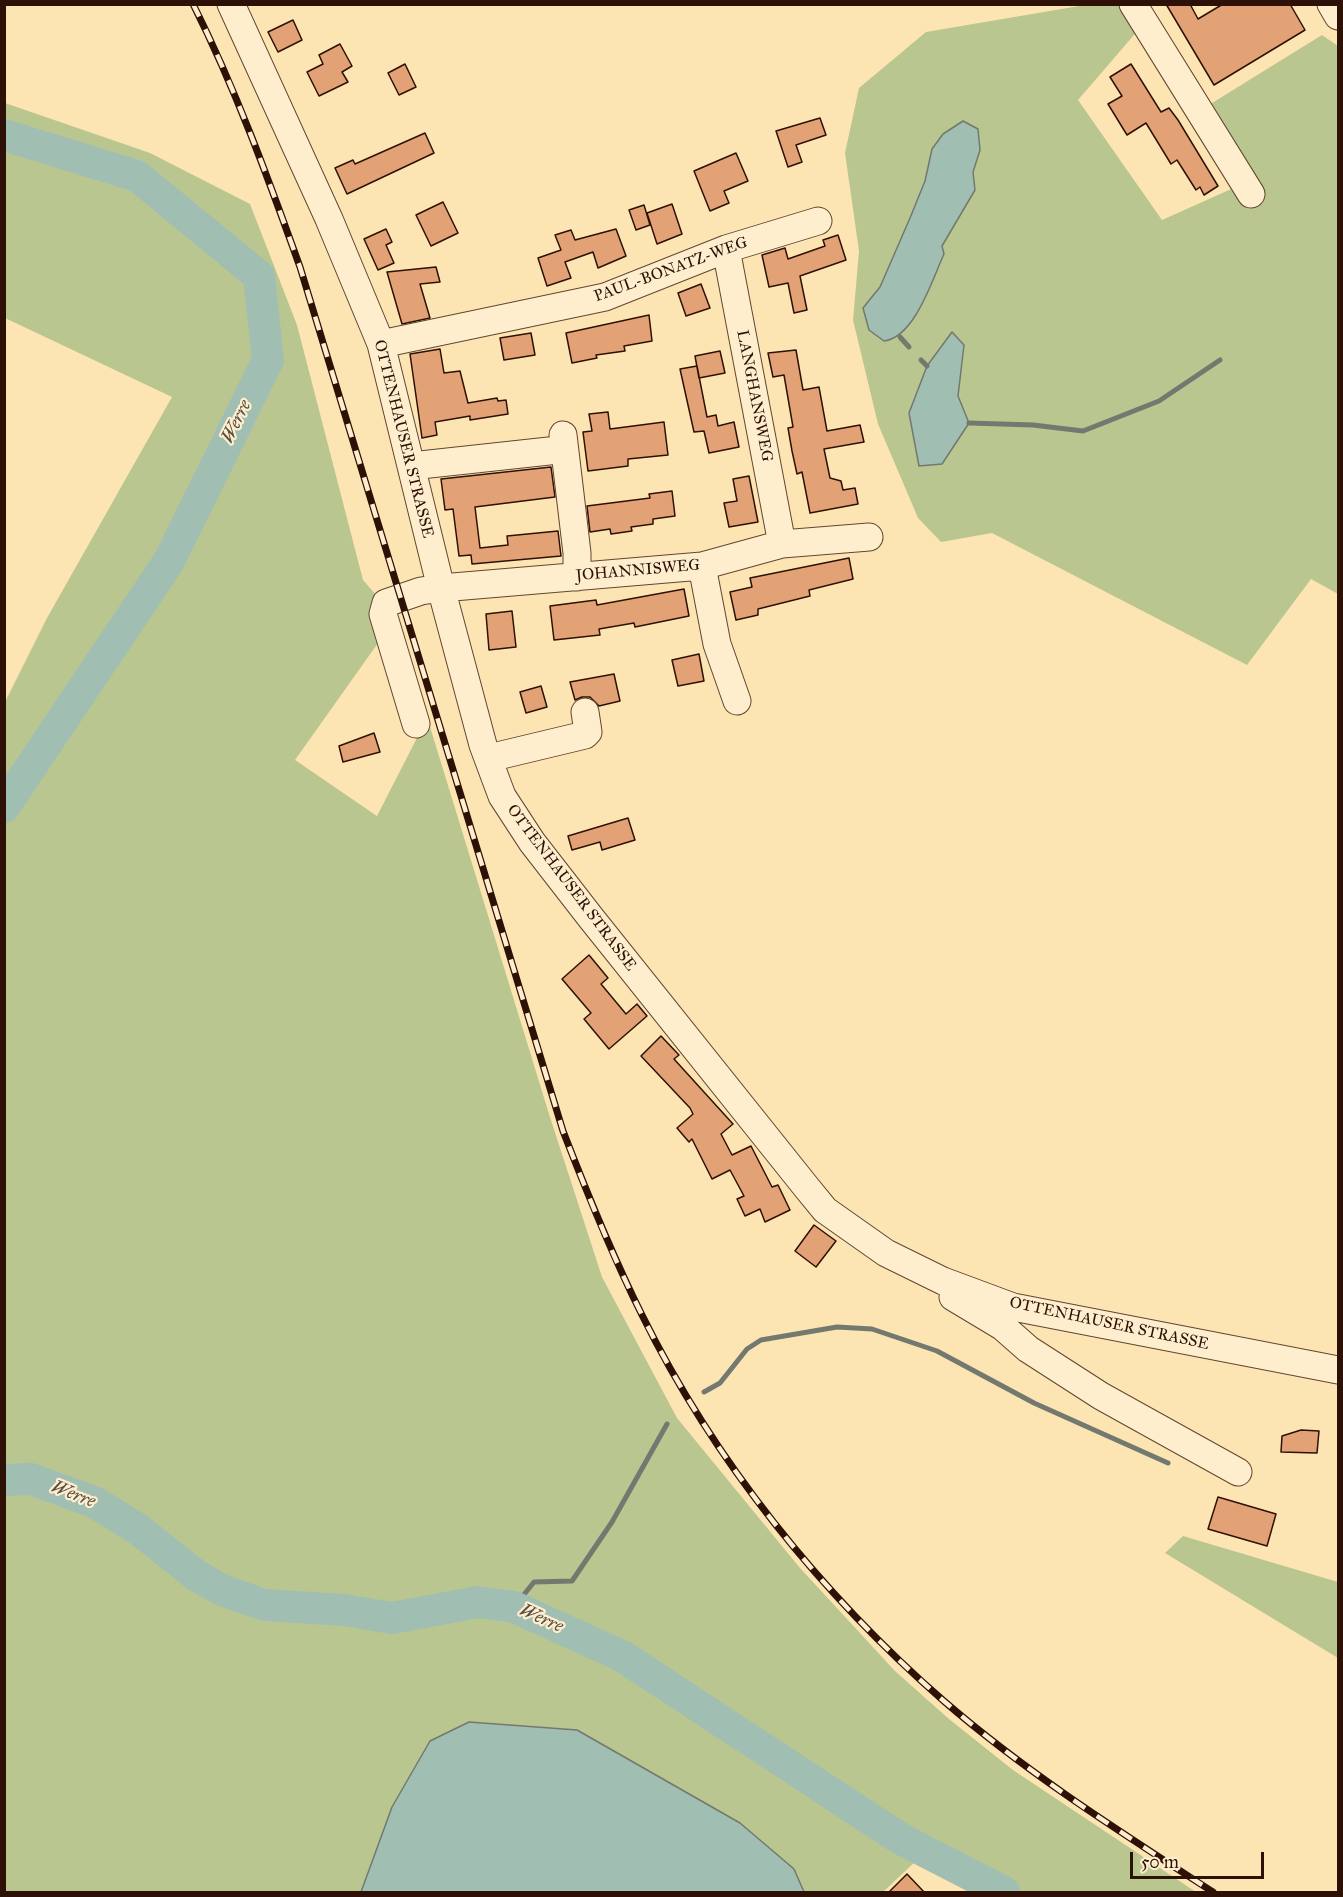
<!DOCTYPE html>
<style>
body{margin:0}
#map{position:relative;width:1343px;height:1897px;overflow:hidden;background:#fde5b3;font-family:"IM FELL Great Primer",serif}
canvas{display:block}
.frame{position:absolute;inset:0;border:6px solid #2d1106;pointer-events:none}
.scale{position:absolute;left:1130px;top:1852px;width:134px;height:27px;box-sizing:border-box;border:3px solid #2d1106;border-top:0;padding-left:8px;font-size:18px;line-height:21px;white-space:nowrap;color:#2d1106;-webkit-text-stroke:4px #feeece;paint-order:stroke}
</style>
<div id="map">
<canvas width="1343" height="1897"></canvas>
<div class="frame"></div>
<div class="scale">50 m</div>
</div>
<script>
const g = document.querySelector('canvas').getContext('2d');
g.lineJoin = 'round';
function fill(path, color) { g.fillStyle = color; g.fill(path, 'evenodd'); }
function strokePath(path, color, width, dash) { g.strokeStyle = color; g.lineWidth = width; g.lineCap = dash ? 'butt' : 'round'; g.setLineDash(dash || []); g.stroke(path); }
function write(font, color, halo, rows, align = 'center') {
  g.font = font + ' "IM FELL Great Primer",serif'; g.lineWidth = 4.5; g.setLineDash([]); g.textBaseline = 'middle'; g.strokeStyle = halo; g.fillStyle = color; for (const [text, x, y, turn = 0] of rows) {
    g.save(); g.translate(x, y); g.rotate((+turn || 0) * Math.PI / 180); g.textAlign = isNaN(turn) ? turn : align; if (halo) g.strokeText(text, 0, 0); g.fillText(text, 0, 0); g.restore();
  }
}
fill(new Path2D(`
 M1085 5H1125L1140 28 1078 100 1162 220 1238 186 1204 108 1322 35 1338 46V594L1311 579 1247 665 992 533 941 542 918 518 878 424 853 320 859 251 845 153 859 88 926 32Z
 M5 103 150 153 250 204 297 325 363 580 377 596 383 636 295 760 377 816 421 730 395 613 549 1114 602 1277 677 1418 800 1568 895 1671 949 1719 1013 1770 1196 1892H980L917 1860 883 1892H804L794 1869 392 1807 361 1892H5L4 704 47 618 172 397 5 318Z
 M1183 1536 1338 1582V1658L1165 1553Z`), '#bac690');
const water = new Path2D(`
 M963 121 978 129 980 150 973 172 975 190 942 246 944 254C932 280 915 337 884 341L869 330 863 308 880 287 910 218 925 181 932 149 943 134Z
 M952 332 964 345 958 396 969 423 942 464 919 466 909 413 927 366Z
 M469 1722 577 1730 740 1823 794 1869 804 1892H361L392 1807 430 1741Z`);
fill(water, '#a1beb3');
strokePath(water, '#73796e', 1.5);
strokePath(new Path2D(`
 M900 337 909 347
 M921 360 927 366
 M969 423 1033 425 1083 431 1159 401 1220 360
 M704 1392 720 1383 747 1349 761 1340 837 1327 872 1329 937 1351 1034 1403 1168 1463
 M514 1607 534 1582 572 1581 612 1522 667 1424`), '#73796e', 5);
strokePath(new Path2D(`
 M4 135 137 176 259 276 268 360 169 561 4 807
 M4 1480 31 1479 94 1502 138 1529 197 1576 222 1590 264 1605 344 1610 392 1618 478 1602 514 1607 622 1656 901 1839 1004 1892`), '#a1beb3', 32);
const building = new Path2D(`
 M1166 4H1190L1198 19 1223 4H1290L1305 30 1214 85Z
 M293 20 302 40 278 52 268 32Z
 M340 44 352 66 342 72 348 82 319 96 307 72 323 64 319 55Z
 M405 64 416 87 399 95 388 73Z
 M1131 64 1161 112 1169 108 1178 120 1218 186 1204 195 1200 187 1196 190 1177 160 1171 164 1146 123 1127 135 1108 104 1122 96 1110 77Z
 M820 118 826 135 796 145 802 162 788 167 776 131Z
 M425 133 434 153 347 194 335 168 353 160 355 164Z
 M736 153 748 181 724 191 729 203 710 211 694 171Z
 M443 202 458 233 431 246 416 215Z
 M672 204 682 234 657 244 647 213Z
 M644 205 650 225 636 230 629 210Z
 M386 229 392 242 386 245 394 263 378 270 364 239Z
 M616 229 626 256 598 268 593 252 565 262 571 278 547 286 538 258 561 250 555 235 571 230 575 240Z
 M838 235 846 260 800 276 807 310 794 313 788 283 769 287 762 255 785 248 788 259 825 246 823 240Z
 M436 267 440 282 420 284 430 318 402 324 387 272Z
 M701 284 710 308 686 316 678 293Z
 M649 315 652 341 624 346 625 351 596 355 597 358 572 363 566 333Z
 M531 333 535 355 504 360 500 338Z
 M440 349 444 373 460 371 468 403 497 398 498 401 506 400 508 414 470 420V416L435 422 437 435 422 438 410 354Z
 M796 350 803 390 819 387 827 431 860 425 864 442 824 449 830 478 841 481 843 490 855 488 858 504 810 513 802 472 797 474 792 451 788 428 793 427 784 375 773 377 768 353Z
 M720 351 725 373 699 378 695 356Z
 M697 366 707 417 716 415 718 426 734 422 739 447 709 453 704 431 694 432 680 369Z
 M608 412 610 429 664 422 668 455 628 459V466L588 471 583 432 592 431 589 414Z
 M551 467 555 497 475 507 480 548 508 545 507 536 558 531 561 556 472 564 471 555 459 556 453 509 445 510 441 479Z
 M749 476 758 522 729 527 724 503 737 501 733 479Z
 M672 491 675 516 653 519V524L631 527 632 531 611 534 610 529 590 532 587 506 650 498 649 494Z
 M849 558 853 579 809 590 810 596 758 609V615L736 620 730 592 752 587 750 578Z
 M684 589 689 616 635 627 634 623 599 629 600 635 554 640 550 606 596 600 597 605Z
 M512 611 516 647 489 650 486 614Z
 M699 654 704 681 678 686 672 660Z
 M614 674 620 701 599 706 590 697H582L575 700 570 682Z
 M541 686 547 707 526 713 520 692Z
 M374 733 380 752 343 762 339 746Z
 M628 818 635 840 602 850 600 842 572 850 568 836Z
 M589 955 608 978 601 984 626 1014 637 1004 647 1016 609 1049 584 1019 591 1013 562 979Z
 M661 1036 679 1055 674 1059 733 1124 721 1134 732 1155 751 1146 772 1187 778 1185 790 1210 765 1222 760 1209 745 1216 737 1199 744 1196 730 1170 712 1179 692 1139 689 1142 677 1128 693 1114 690 1108 641 1056Z
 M814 1225 836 1241 816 1267 795 1251Z
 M1301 1430 1319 1431 1317 1453 1281 1452 1282 1436Z
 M1218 1497 1276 1514 1267 1546 1208 1529Z
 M907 1874 925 1893H888Z`);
fill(building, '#e3a276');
strokePath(building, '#2d1106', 1.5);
const minor = new Path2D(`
 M231 4 329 219 381 344 441 588 483 745 502 796 532 842 591 918 807 1188 825 1210 886 1253 943 1281 1013 1307 1338 1370
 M1133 4 1251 194
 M1331 4 1338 16
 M726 249 782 544
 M381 344 605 297 726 249 818 221
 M563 435 577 553V577
 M411 466 549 451
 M702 566 717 644 737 701
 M416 724 383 614 386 603 421 591 441 588 702 566 782 544 869 537
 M489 758 585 735 588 732 585 712
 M953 1297 1003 1327 1028 1349 1101 1396 1238 1472`);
strokePath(minor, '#614631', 29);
strokePath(minor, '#feeece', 27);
const rail = new Path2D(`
 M193 4C236 90 268 178 300 267L563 1131C587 1193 612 1255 642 1315 714 1461 822 1595 945 1702 1027 1773 1122 1833 1213 1892`);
strokePath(rail, '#2d1106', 7);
strokePath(rail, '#feeece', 4.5, [14]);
write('16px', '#2d1106', '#feeece', [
 ["PAUL-BONATZ-WEG",671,270,-20],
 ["LANGHANSWEG",754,396,79],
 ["OTTENHAUSER STRASSE",403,439,76],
 ["JOHANNISWEG",638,571,-5],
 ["OTTENHAUSER STRASSE",571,888,53],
 ["OTTENHAUSER STRASSE",1109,1324,12]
]);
write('italic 18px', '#564e43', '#feeece', [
 ["Werre",237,422,-64],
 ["Werre",73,1495,21],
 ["Werre",541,1619,24]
]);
</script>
